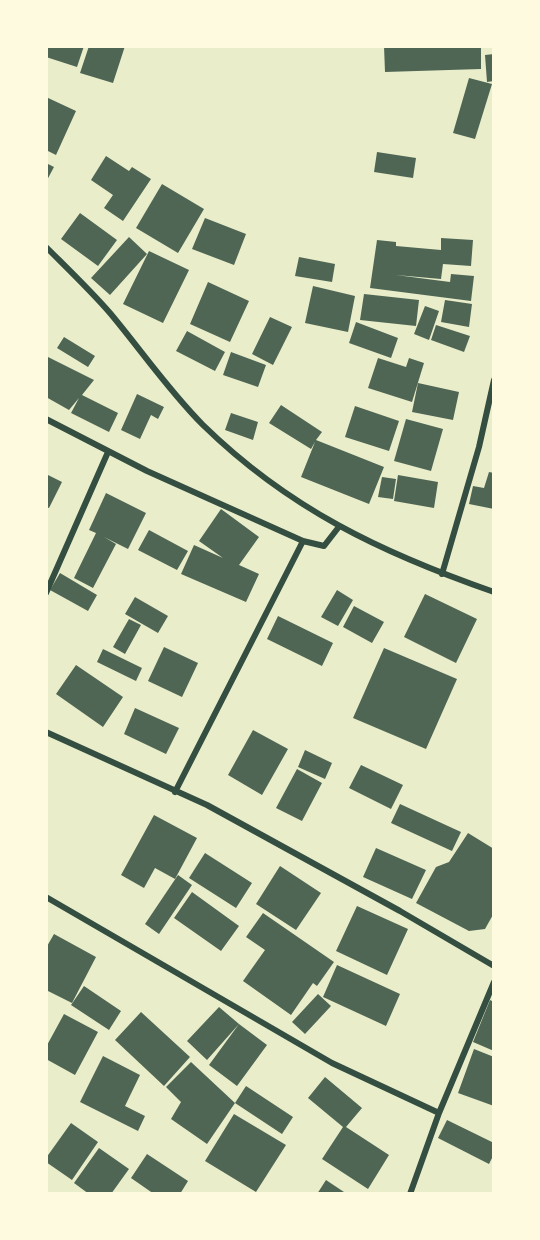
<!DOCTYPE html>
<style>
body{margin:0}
#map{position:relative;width:540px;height:1240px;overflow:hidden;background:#e9edc9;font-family:"Golos Text",sans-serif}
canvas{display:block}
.frame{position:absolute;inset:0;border:48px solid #fefae0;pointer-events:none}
</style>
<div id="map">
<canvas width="540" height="1240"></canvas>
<div class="frame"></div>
</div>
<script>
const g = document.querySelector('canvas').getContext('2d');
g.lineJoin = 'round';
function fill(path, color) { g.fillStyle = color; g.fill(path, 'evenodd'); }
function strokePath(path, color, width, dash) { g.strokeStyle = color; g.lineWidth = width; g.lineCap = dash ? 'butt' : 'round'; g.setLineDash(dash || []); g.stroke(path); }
fill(new Path2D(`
 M46 46H84L77 67 46 57Z
 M89 46H125L113 83 80 73Z
 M384 46H481V69L385 72Z
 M494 54V81L487 82 485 55Z
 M469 78 492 84 475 139 453 133Z
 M46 97 76 111 56 155 46 150Z
 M377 152 416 158 413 178 374 172Z
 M106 156 129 171 132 167 151 179 123 221 104 208 113 195 91 180Z
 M46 163 54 167 46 182Z
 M162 184 204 209 178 253 136 228Z
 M80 213 117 240 98 266 61 239Z
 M205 218 246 234 234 265 192 249Z
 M129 237 147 254 110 295 91 278Z
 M441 238 473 240 471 266 443 264 441 279 396 275 450 282 451 274 474 276 471 301 370 288 377 240 396 242V246L441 250Z
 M149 251 189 270 163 323 123 304Z
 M299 257 335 264 332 282 295 276Z
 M208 282 249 301 230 342 190 324Z
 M313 286 355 296 348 332 305 323Z
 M364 294 419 300 416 326 360 320Z
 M445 300 472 304 469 327 441 322Z
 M425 306 439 311 429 340 414 334Z
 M270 317 292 327 273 365 252 354Z
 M356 322 398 338 391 358 349 343Z
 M436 325 470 336 464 352 431 340Z
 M187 331 225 352 215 371 176 351Z
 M64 337 95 356 88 367 57 348Z
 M231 352 266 365 258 387 223 375Z
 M46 356 94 380 82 395 118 413 109 432 71 413 79 398 69 410 46 397Z
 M378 358 406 367 409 358 424 363 412 402 368 388Z
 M418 383 459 392 453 420 412 412Z
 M137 394 164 407 158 419 151 415 140 439 121 430Z
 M281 405 322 432 316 440 384 467 369 504 301 477 315 442 311 449 269 423Z
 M355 406 399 421 389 451 345 437Z
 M231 413 258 422 253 440 225 430Z
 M406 419 443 429 431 471 394 461Z
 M489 472 494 473V509L469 504 473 486 484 488Z
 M46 474 62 482 49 508 46 507Z
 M398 475 438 482 434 508 394 501Z
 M382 477 396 479 393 499 378 497Z
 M106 493 146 513 128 549 104 537 116 544 93 588 74 578 96 533 89 530Z
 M221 509 259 537 239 565 259 574 246 602 181 574 194 545 223 558 199 541Z
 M149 530 188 551 177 570 138 550Z
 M60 573 97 595 88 611 50 590Z
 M337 590 353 600 338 626 321 617Z
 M425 594 477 619 456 663 404 637Z
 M135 597 168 616 158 633 125 614Z
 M354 606 384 622 372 643 343 627Z
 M278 616 333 643 322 666 267 639Z
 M129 619 141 625 125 654 113 647Z
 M164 647 198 663 182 697 148 681Z
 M384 648 457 679 426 749 353 718Z
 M103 649 142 668 136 681 97 662Z
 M76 665 123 697 103 727 56 694Z
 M135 708 179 728 166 754 124 734Z
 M253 730 288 749 262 795 228 775Z
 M305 750 332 763 325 779 298 767Z
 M361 765 403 785 391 809 349 788Z
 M297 769 322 783 302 821 276 808Z
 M400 804 461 832 452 851 391 823Z
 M154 815 197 838 175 879 155 868 144 888 121 875Z
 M468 833 494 849V913L485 929 469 931 416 903 436 867 449 862Z
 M376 848 426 870 412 899 363 877Z
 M205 853 252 883 236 908 189 878Z
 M280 866 321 893 296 930 256 904Z
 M178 875 192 885 159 934 145 924Z
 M192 892 239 926 221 951 174 918Z
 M357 906 408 929 387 975 336 951Z
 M263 913 334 962 317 986 313 983 291 1015 243 981 265 950 246 937Z
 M54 934 96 957 72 1003 46 990V948Z
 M337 965 400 994 386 1026 323 997Z
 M84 986 121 1011 109 1030 71 1005Z
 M318 994 331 1006 305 1034 292 1022Z
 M490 1000 494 1002V1051L473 1042Z
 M219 1007 239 1024 207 1060 187 1041Z
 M141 1012 190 1057 164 1086 115 1040Z
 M64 1014 98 1032 75 1075 46 1059V1047Z
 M239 1024 267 1045 237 1086 209 1065Z
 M474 1049 494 1057V1106L458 1093Z
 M103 1056 140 1075 125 1106 145 1116 138 1131 80 1102Z
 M191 1062 235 1103 207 1144 171 1119 181 1102 166 1087Z
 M325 1077 362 1108 346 1127 389 1155 368 1189 322 1159 343 1127 308 1098Z
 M246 1086 293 1117 282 1134 235 1103Z
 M234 1114 286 1145 256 1192 205 1161Z
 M447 1120 494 1143V1154L489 1164 438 1138Z
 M71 1123 98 1142 72 1180 46 1162V1158Z
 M99 1148 129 1169 111 1194H89L74 1183Z
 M147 1154 188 1181 180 1194H154L131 1178Z
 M326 1180 347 1194H317Z`), '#4f6655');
strokePath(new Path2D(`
 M46 247C68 269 90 290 110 313 141 350 169 391 203 425 289 509 382 553 494 592
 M46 419 147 471 303 541 324 546 338 528
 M442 574 479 447 494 380
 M46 593 108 452
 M46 732 207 805 400 911 494 966
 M175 792 303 541
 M46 897 332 1063 439 1113
 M410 1194 439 1113 494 982`), '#344e41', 6);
</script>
